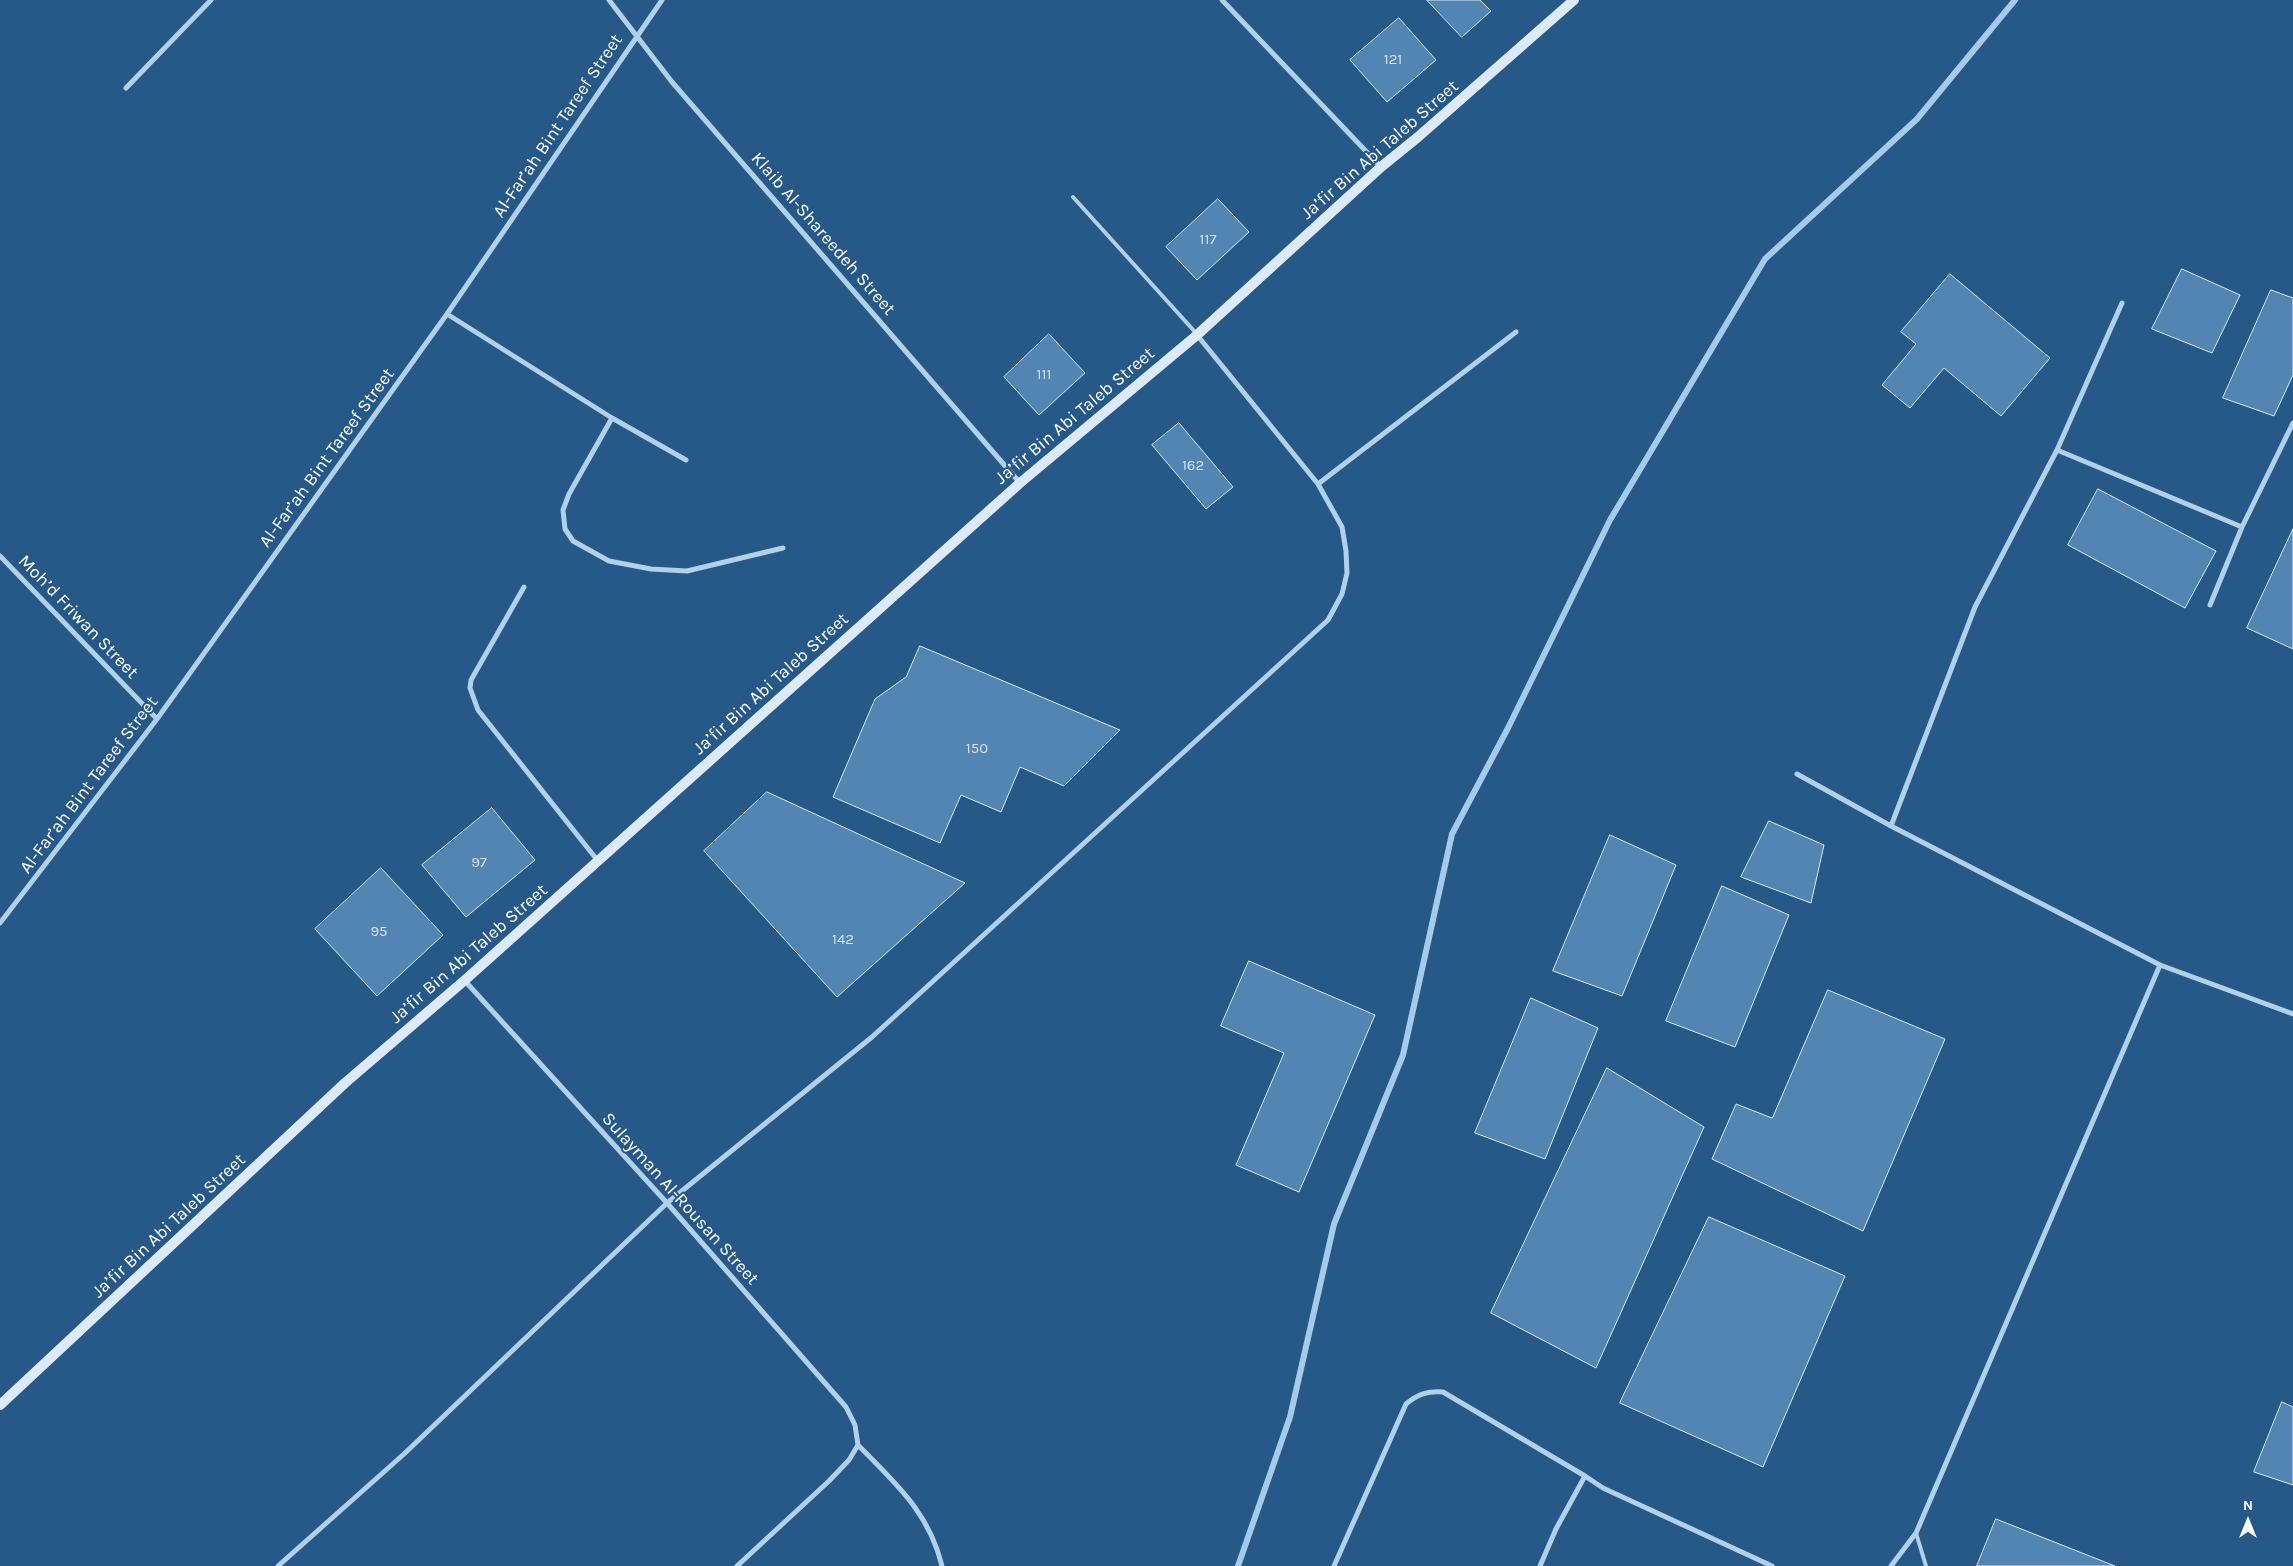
<!DOCTYPE html>
<meta charset="utf-8">
<style>
body{margin:0}
#map{position:relative;width:2293px;height:1566px;overflow:hidden;background:#265988;font-family:Karla,sans-serif}
canvas{display:block}
.north{position:absolute;left:2223px;top:1496px;width:50px;height:50px;-webkit-text-stroke:4px #265988;paint-order:stroke;rotate:0deg;font-size:14px;font-weight:700;line-height:20px;text-align:center;color:#fff}
.north::after{content:'';display:block;margin:auto;width:18px;height:22px;background:#fff;clip-path:polygon(50% 0,100% 100%,50% 72%,0 100%)}
</style>
<div id="map">
<canvas width="2293" height="1566"></canvas>
<div class="north">N</div>
</div>
<script>
const g = document.querySelector('canvas').getContext('2d');
g.lineJoin = 'round';
function strokePath(path, color, width, dash) { g.strokeStyle = color; g.lineWidth = width; g.lineCap = dash ? 'butt' : 'round'; g.setLineDash(dash || []); g.stroke(path); }
function fill(path, color) { g.fillStyle = color; g.fill(path, 'evenodd'); }
function write(font, color, halo, rows, align = 'center') {
  g.font = font + ' Karla,sans-serif'; g.lineWidth = 4; g.setLineDash([]); g.textBaseline = 'middle'; g.strokeStyle = halo; g.fillStyle = color; for (const [text, x, y, turn = 0] of rows) {
    g.save(); g.translate(x, y); g.rotate((+turn || 0) * Math.PI / 180); g.textAlign = isNaN(turn) ? turn : align; if (halo) g.strokeText(text, 0, 0); g.fillText(text, 0, 0); g.restore();
  }
}
strokePath(new Path2D(`
 M1238 1566 1290 1417 1334 1224 1403 1055 1452 834 1508 728 1610 520 1765 259 1917 119 2015 0`), '#a6cbe9', 6);
const building = new Path2D(`
 M1427 0H1480L1491 11 1462 37Z
 M1399 18 1436 60 1387 102 1350 60Z
 M1218 199 1249 232 1197 280 1166 247Z
 M2182 269 2240 295 2212 353 2152 329Z
 M1950 274 2050 358 2001 416 1944 368 1910 408 1882 385 1916 344 1901 332Z
 M2271 290 2293 298V375L2274 416 2223 398Z
 M1049 334 1085 373 1039 415 1004 377Z
 M1179 423 1233 487 1206 509 1152 445Z
 M2098 489 2216 551 2185 608 2068 545Z
 M2293 529V649L2247 628Z
 M920 646 1120 730 1064 786 1020 767 1001 812 961 795 940 843 833 797 875 699 906 677Z
 M767 792 965 883 837 997 704 851Z
 M492 808 535 860 466 917 422 865Z
 M1769 821 1824 845 1811 903 1741 877Z
 M1610 835 1676 865 1622 996 1553 971Z
 M381 868 443 935 377 996 315 929Z
 M1722 886 1789 915 1735 1047 1666 1021Z
 M1249 961 1375 1015 1299 1192 1236 1165 1284 1053 1221 1026Z
 M1828 990 1945 1039 1863 1231 1712 1159 1736 1104 1772 1118Z
 M1531 998 1598 1028 1545 1159 1475 1133Z
 M1607 1068 1704 1127 1596 1368 1491 1313Z
 M1709 1217 1845 1276 1763 1467 1620 1403Z
 M2282 1402 2293 1407V1485L2254 1472Z
 M1996 1519 2115 1566H1977Z`);
fill(building, '#5285b1');
strokePath(building, '#d5e8f7', 1);
strokePath(new Path2D(`
 M1073 197 1196 333
 M1916 1533 1926 1566`), '#b1d0e9', 4);
strokePath(new Path2D(`
 M609 0 672 82 1020 483
 M1222 0 1381 167
 M126 88 211 0
 M447 314 612 418 686 460
 M612 418 569 494 563 510 565 529 573 541 609 561 651 569 687 571 783 548
 M2057 450 2242 527
 M1318 484 1516 332
 M0 556 157 719
 M524 587 471 680 470 688 478 710 598 861
 M2210 605 2242 527 2293 423
 M1797 774 1891 826 2160 965 2293 1014
 M1891 826 1975 607 2057 450 2122 303
 M0 923 157 719 447 314 662 0
 M465 981 667 1203 846 1407 855 1425 858 1445
 M858 1445C895 1483 929 1512 942 1566
 M278 1566 404 1454 667 1203 872 1037 1328 620 1342 594 1347 573 1346 551 1342 527 1318 484 1197 335
 M737 1566 829 1481 849 1460 858 1445
 M1334 1566 1406 1404C1418 1394 1427 1391 1443 1392L1585 1476
 M1540 1566 1556 1529 1585 1476 1603 1488 1772 1566
 M1891 1566 1916 1533 2160 965`), '#b1d0e9', 5);
strokePath(new Path2D(`
 M0 1405 345 1083 465 980 1020 483 1197 335 1381 167 1418 137 1574 0`), '#dceaf7', 10);
write('15px', '#d4e0ec', null, [
 ["121",1393,60],
 ["117",1208,240],
 ["111",1044,375],
 ["162",1193,466],
 ["150",977,749],
 ["97",479,863],
 ["95",379,932],
 ["142",843,940]
]);
write('18px', '#fff', '#265988', [
 ["Al-Far’ah Bint Tareef Street",558,126,-56],
 ["Ja’fir Bin Abi Taleb Street",1380,150,-41],
 ["Klaib Al-Shareedeh Street",823,234,49],
 ["Ja’fir Bin Abi Taleb Street",1075,416,-40],
 ["Al-Far’ah Bint Tareef Street",327,458,-54],
 ["Moh’d Friwan Street",78,617,46],
 ["Ja’fir Bin Abi Taleb Street",771,684,-42],
 ["Al-Far’ah Bint Tareef Street",89,785,-53],
 ["Ja’fir Bin Abi Taleb Street",469,954,-41],
 ["Sulayman Al-Rousan Street",680,1199,48],
 ["Ja’fir Bin Abi Taleb Street",169,1226,-43]
]);
</script>
